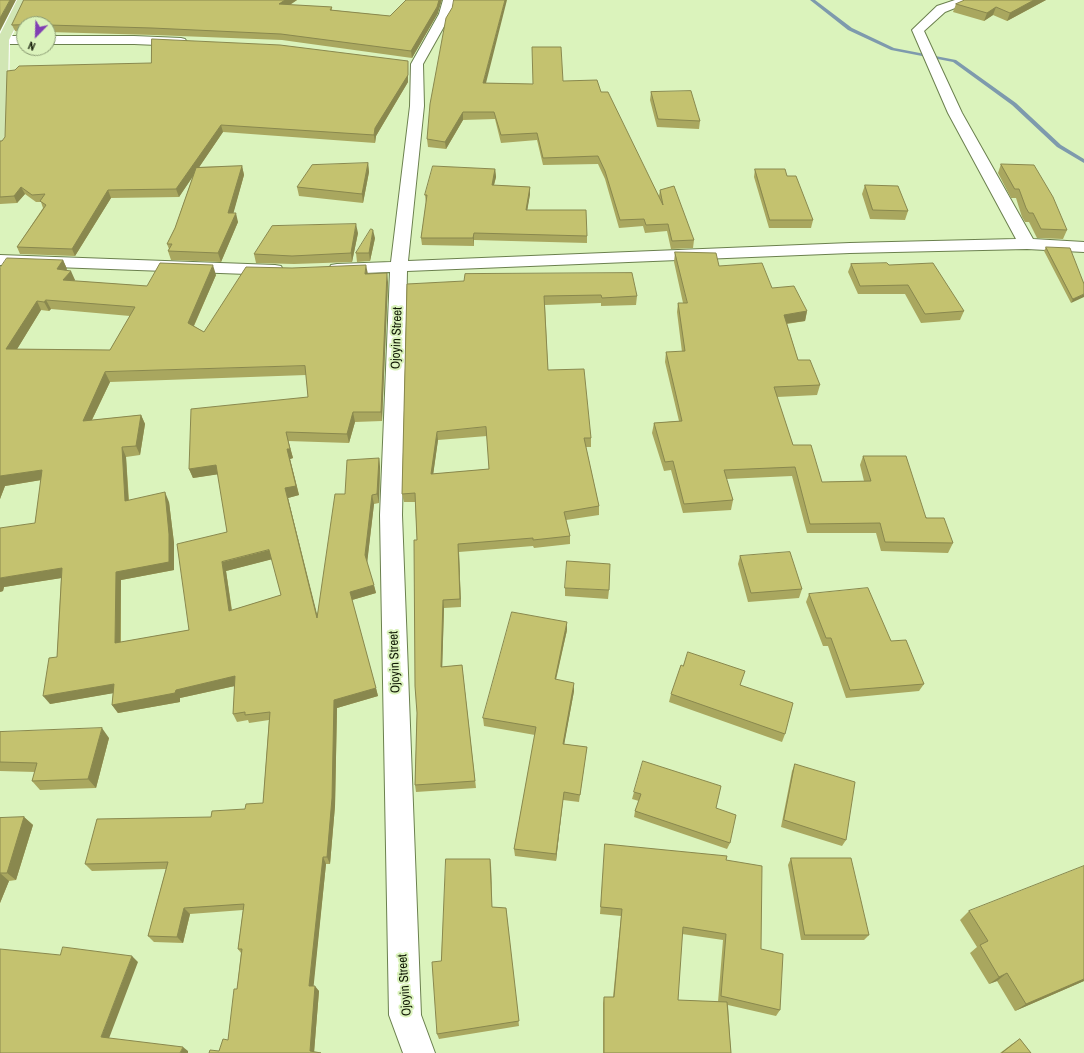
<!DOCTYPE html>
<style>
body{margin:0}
#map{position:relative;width:1084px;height:1053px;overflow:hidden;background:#dbf3bc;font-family:"Archivo Narrow",sans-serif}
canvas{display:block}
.north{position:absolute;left:16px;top:16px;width:40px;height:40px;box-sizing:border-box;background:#dbf3bc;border:1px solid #8a9b72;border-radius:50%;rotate:203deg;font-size:11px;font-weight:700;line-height:16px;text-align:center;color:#101804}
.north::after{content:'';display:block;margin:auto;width:14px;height:18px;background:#813fb3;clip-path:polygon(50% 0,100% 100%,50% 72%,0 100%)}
</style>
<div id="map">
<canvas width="1084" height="1053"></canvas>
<div class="north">N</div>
</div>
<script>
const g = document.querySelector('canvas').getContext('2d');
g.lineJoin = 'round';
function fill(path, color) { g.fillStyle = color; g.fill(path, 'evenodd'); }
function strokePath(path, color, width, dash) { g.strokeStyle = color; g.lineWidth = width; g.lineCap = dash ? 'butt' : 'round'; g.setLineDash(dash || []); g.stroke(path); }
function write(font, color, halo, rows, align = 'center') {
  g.font = font + ' "Archivo Narrow",sans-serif'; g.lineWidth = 4; g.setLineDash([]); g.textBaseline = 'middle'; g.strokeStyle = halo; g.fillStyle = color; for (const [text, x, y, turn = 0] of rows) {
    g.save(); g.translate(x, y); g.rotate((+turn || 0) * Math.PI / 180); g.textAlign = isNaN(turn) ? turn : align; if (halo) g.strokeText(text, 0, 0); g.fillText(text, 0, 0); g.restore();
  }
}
fill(new Path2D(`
 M810 0H815L852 28 894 48 956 60 1016 103 1061 145 1084 159V163L1057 147 1012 105 953 62 891 50 848 30Z`), '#7e9aad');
const minor = new Path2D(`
 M443 0H455L451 14 423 64 424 106 408 261 850 243 1016 239 948 113 912 30 937 6 955 0H972L970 2 945 12 924 31 962 113 1033 239 1084 242V252L1027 249 850 253 407 271 402 515 421 1015 435 1053H403L389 1015 380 515 390 272 337 274 331 273 329 269 331 265 337 264 391 262 410 106 411 64 439 14Z
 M0 36H24V44H0Z
 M48 36H134L181 38 185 39 187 42 185 45 181 46 134 44H48Z
 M0 255 275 265 281 266 283 270 281 274 275 275 0 265Z`);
const major = new Path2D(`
 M17 0H29L9 40 7 144 5 147 0 148V34Z`);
strokePath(minor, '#6b804e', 2);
strokePath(major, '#fff', 2);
fill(minor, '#fff');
fill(major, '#d1e6b4');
fill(new Path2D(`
 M24 0H297L290 5 332 7V10L390 16 438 13 412 58 282 40 154 35 48 32V24H24V32L15 31 12 25Z
 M965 0H1046L1007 21 993 15 984 21 953 12 956 4Z
 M452 8 485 83 533 84 563 81 601 92 659 196 660 190 694 240 693 248 671 249 667 231 645 233 643 226 619 228 605 179 598 164 543 165 537 140 501 143 495 119 463 120 446 149 428 147 427 139Z
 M408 61V82L376 136 375 143 223 132 199 167 242 166 244 175 233 213 238 222 221 262 171 260 168 251 169 249 167 244 175 228 193 176 179 197 111 198 75 256 20 254 17 247 43 208 41 202H36L25 194 17 203 0 204V141Z
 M651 92 700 121 699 129 657 127 650 100Z
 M368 163 369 172 363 203 299 196 297 187Z
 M1001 164 1067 230 1063 239 1037 238 1029 222H1025L1022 217 1016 198H1011L998 173Z
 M495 169 496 177 494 185 530 187V194L527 210 587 236V243L474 240V246L422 245 421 238 426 203 425 195Z
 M755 169 787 176 813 220 811 228H769L754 177Z
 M865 185 908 211 905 220 870 219 862 194Z
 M358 233 352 262 294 264 256 263 254 254Z
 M375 238 370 261 357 262 356 253Z
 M1046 247 1084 284 1071 303 1044 251Z
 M675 252 719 266 772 288 807 311 805 321 787 324 798 360 820 385 817 395 777 397 793 445 822 482 864 481 860 465 863 456 953 543 948 553 881 551 876 533H807L792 476 726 479 733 500 731 510 683 513 671 470 664 471 652 433 654 423 679 421 665 362 666 352H682L677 312 678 303H683L674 262Z
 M63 260 67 269 66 270 75 280 74 281 147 286 216 275 194 326 204 332 368 274 388 282 382 421 355 422 349 443 288 441 293 458 290 459 299 495 288 498 317 616 345 494 379 458 380 467 379 503 374 504 367 562 376 593 352 600 378 696 337 708 335 806 330 864H326L313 986 319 991 314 1052 219 1051 228 1040 237 989 241 953 238 949 243 910 190 914 183 943 154 942 148 936 166 869 92 871 85 864 211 817 245 809 263 803 269 720 249 723 248 720 237 722 233 714 235 686 180 698V702L118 713 112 705 113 693 50 704 57 657 61 578 4 587 3 591 0 592 35 523 41 480 5 486 0 499V268ZM51 309 130 316 110 350 17 349 41 310 49 311ZM306 375 308 397 189 469 193 478 218 474 227 532 189 630 121 642V580L174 570V543L169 502 129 500 126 457 140 455 145 424 141 415 92 420 110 382ZM272 559 281 595 232 610 226 571Z
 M851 264 889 265 964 311 960 320 921 323 905 294H858L848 272Z
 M407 284 637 296 636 305 601 306V303L545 305 548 370 591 438V447H586L599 506V515L566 520 570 536V544L534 548 533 546 459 552 461 607 444 608 442 667 462 665 476 788 416 792 415 785 417 713V540L415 502H404L402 494ZM487 436 489 469 433 474 438 440Z
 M740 556 802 589 799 598 748 602 738 564Z
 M565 588 609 590 608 599 565 596Z
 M809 594 891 641 924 684 919 691 846 698 828 646H823L806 602Z
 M567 630 556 680 574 691 564 744 587 747 579 802 563 800 556 861 515 856 514 849 535 735 484 726 483 718Z
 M740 685 785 734 782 742 669 702 671 694Z
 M0 732 109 738 96 788 40 790 32 781 35 772 0 771Z
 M795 764 846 840 842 846 781 827 792 771Z
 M634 792 716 808 730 843 727 849 634 817 635 811 639 801 632 799Z
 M24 817 33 825 16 880 9 881 0 903V818Z
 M605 844 726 860 761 949 780 1010 776 1016 728 1005 731 1053H603V1003L604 997H613L621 916 600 914ZM682 934 723 940 718 1002 678 1000Z
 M791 858 869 935 864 940H801L788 865Z
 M491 865 492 907 506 908 519 1026 439 1039 437 1034 441 961Z
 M969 911 1084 981 1015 1011 997 981 989 984 970 953 977 947 960 920Z
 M1020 1039 1031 1053H1000L1012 1044Z`), '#a9a75f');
fill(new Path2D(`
 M10 0H16L0 31V18Z
 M285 0H297L280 11 279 4Z
 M439 0H442L438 13 412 58 411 51Z
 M505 0H507L484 91 483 83Z
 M1034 0H1046L1007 21 1010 13Z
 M996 7 993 15 984 21 987 13Z
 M408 61V82L376 136 375 143 374 135 375 128Z
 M463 112V120L446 149 445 142Z
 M221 125 223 132 179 197 176 189Z
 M368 163 369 172 363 203 362 194Z
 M242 166 244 175 231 222 228 213Z
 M495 169 496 177 492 192V185Z
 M21 187 25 194 17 203 14 196Z
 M530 187V194L526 218V210Z
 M108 190 111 198 75 256 72 249Z
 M236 213 238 222 221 262 218 253Z
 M356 224 358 233 352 262 351 253Z
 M373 230 375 238 370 261 369 253Z
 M474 233V246L473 238Z
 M63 260 67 269 61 278 57 269Z
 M213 265 216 275 191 332 188 323Z
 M366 265 368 274H365Z
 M71 271 75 280 67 289 63 280Z
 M387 273 388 282 382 421 381 412Z
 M1084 294V297L1071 303 1073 299Z
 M46 300 51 309 49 311 44 302Z
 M37 301 41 310 11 359 6 349Z
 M807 311 805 321 782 324 784 315Z
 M105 372 110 382 87 430 83 421Z
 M353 412 355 422 349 443 347 434Z
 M141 415 145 424 140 455 136 446Z
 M286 432 293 458 290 459 299 495 288 498 320 626 317 618 285 488 287 449Z
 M437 432 438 440 432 483 431 474Z
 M122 447 126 457 129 510 125 501Z
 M379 458 380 467 379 503 377 494Z
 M216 465 220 474 193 478 189 469Z
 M42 470 47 479 5 486 0 499V476Z
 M165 492 169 502 174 543V570L121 580 120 651 115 643 116 572Z
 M372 495 374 504 367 564 365 555Z
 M458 544 459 552 461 607 460 599Z
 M269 550 273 559 226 571 233 620 229 611 222 562Z
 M62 568 68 577 4 587 3 591 0 592V578Z
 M374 585 376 593 352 600 350 592Z
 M443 600 444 608 442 675 441 667Z
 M567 622V630L554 687 555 679Z
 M235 676 239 685 180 698V702L118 713 112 705 176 690Z
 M574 683V691L563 751V744Z
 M114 684 120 692 50 704 43 696Z
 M376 688 378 696 337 708 335 806 330 864 327 857 334 700Z
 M102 728 109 738 96 788 88 779Z
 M564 792 563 800 556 861V854Z
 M24 817 33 825 16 880 7 873Z
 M323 857 326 864 313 992 309 986Z
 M490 859 491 865 492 913V907Z
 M0 873 9 881 0 903Z
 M184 908 190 914 183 943 177 937Z
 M132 956 138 962 108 1041 101 1037Z
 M1007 973 997 981 989 984 999 977Z
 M1084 979V981L1015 1011 1026 1004Z
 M315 986 319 991 314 1053 310 1051Z
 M183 1047 188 1051V1053H180Z`), '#89884e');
const building = new Path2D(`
 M0 0H10L0 18Z
 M24 0H285L279 4 332 7 330 10 390 16 406 0H439L437 7 411 51 281 34 152 28 48 25V24L12 25Z
 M454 0H505L483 83 533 84 532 47H561L563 81 597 80 601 92H608L663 205 660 190 674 186 694 240 672 241 668 224 646 225 644 219 620 220 605 171 598 156 543 158 537 133 501 135 494 112H463L445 142 427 139 430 104 446 18 452 8Z
 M965 0H1034L1010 13 996 7 987 13 956 4Z
 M152 39 280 45 408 61V75L375 128 374 135 221 125 176 189 108 190 72 249 17 247 46 205 40 201 45 194 32 195 21 187 14 196 0 197V141H2L5 137 7 71 15 70 19 66 151 63Z
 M691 91 700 121 658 119 651 92Z
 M368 163 362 194 297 187 312 165Z
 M1001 164 1034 165 1053 197 1067 230 1041 229 1033 213H1029L1026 208 1019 189H1015Z
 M242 166 228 213H236L218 253 168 251 172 244H167L175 228 196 168Z
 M433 166 495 169 492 185 530 187 526 210H586L587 236 474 233 473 238H421L427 195H425Z
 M755 169H785L787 176H796L813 220H770Z
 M865 185 898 186 908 211 873 210Z
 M356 224 351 253 292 256 254 254 272 226Z
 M371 229 373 230 369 253H356Z
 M1046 247 1070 248 1084 284V294L1073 299Z
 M675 252 716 253 719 266 762 263 772 288 794 286 807 311 784 315 798 360H810L820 385 774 387 793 445H811L822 482 871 481 863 456H906L926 518H944L953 543 885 542 880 523 810 524 795 467 724 470 733 500 684 504 673 461 665 462 654 423 682 421 666 352 685 351 678 303H687Z
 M7 258 63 260 57 269 71 271 63 280 147 286 160 263 213 265 188 323 204 332 246 267 292 268 366 265 365 274 387 273 381 412H353L347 434 286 432 290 449H287L296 486 285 488 317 618 335 494H345L347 460 379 458 377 494 372 495 365 555 374 585 350 592 376 688 334 700 332 798 327 857H323L309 986H315L310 1051 321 1053H209L210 1050 219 1051 223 1039 228 1040 234 989H237L242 949H238L244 904 184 908 177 937 148 936 168 862 85 864 97 819 211 817 212 811 245 809 246 804 263 803 270 712 245 715V712L233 714 235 676 176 690 175 693 112 705 114 684 43 696 49 658 57 657 62 568 0 578V528L35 523 42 470 0 476V268ZM46 300 135 307 110 350 6 349 37 301 44 302ZM305 366 308 397 191 409 189 469 216 465 227 532 177 544 189 630 115 643 116 572 169 562V534L165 492 125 501 122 447 136 446 141 415 83 421 105 372ZM269 550 281 595 229 611 222 562Z
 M887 263 889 265 933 263 964 311 925 314 908 285 860 286 851 264Z
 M632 273 637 296 602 298 601 295 544 296 548 370 584 369 591 438H584L599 506 564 512 570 536 533 540V538L458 544 460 599 443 600 441 667 462 665 475 781 415 785 417 713 415 686 414 540H417L415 493 402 494 407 284 464 281 465 274ZM486 427 489 469 431 474 437 432Z
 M790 552 802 589 751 593 740 556Z
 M567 561 610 564 609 590 565 588Z
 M868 588 891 641 906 640 924 684 850 690 831 638H826L809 594Z
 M512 612 567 622 555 679 574 683 563 744 587 747 580 795 564 792 556 854 514 849 536 727 483 718Z
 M688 652 745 671 740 685 793 703 785 734 671 694 681 665 683 666Z
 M102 728 88 779 32 781 37 763 0 762V732Z
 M643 761 721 786 716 808 736 815 730 843 635 811 641 794 634 792Z
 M795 764 855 782 846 840 784 820Z
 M24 817 7 873H0V818Z
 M605 844 727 856 726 860 762 866 761 949 783 954 780 1010 721 996 726 934 683 927 678 1000 727 1002 731 1053H604V997H614L622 909 601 907Z
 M791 858H851L869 935H805Z
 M446 859H490L492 907 506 908 519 1021 437 1034 432 962 441 961Z
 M1084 866V979L1026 1004 1007 973 999 977 980 945 988 941 969 911Z
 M63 947 132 956 101 1037 183 1047 180 1053H0V949L60 955Z
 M1020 1039 1031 1053H1002Z`);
fill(building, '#c4c26f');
strokePath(building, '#89884e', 1);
write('13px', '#101804', '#dbf3bc', [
 ["Ojoyin Street",397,338,-88],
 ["Ojoyin Street",395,662,-92],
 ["Ojoyin Street",405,985,-94]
]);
</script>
